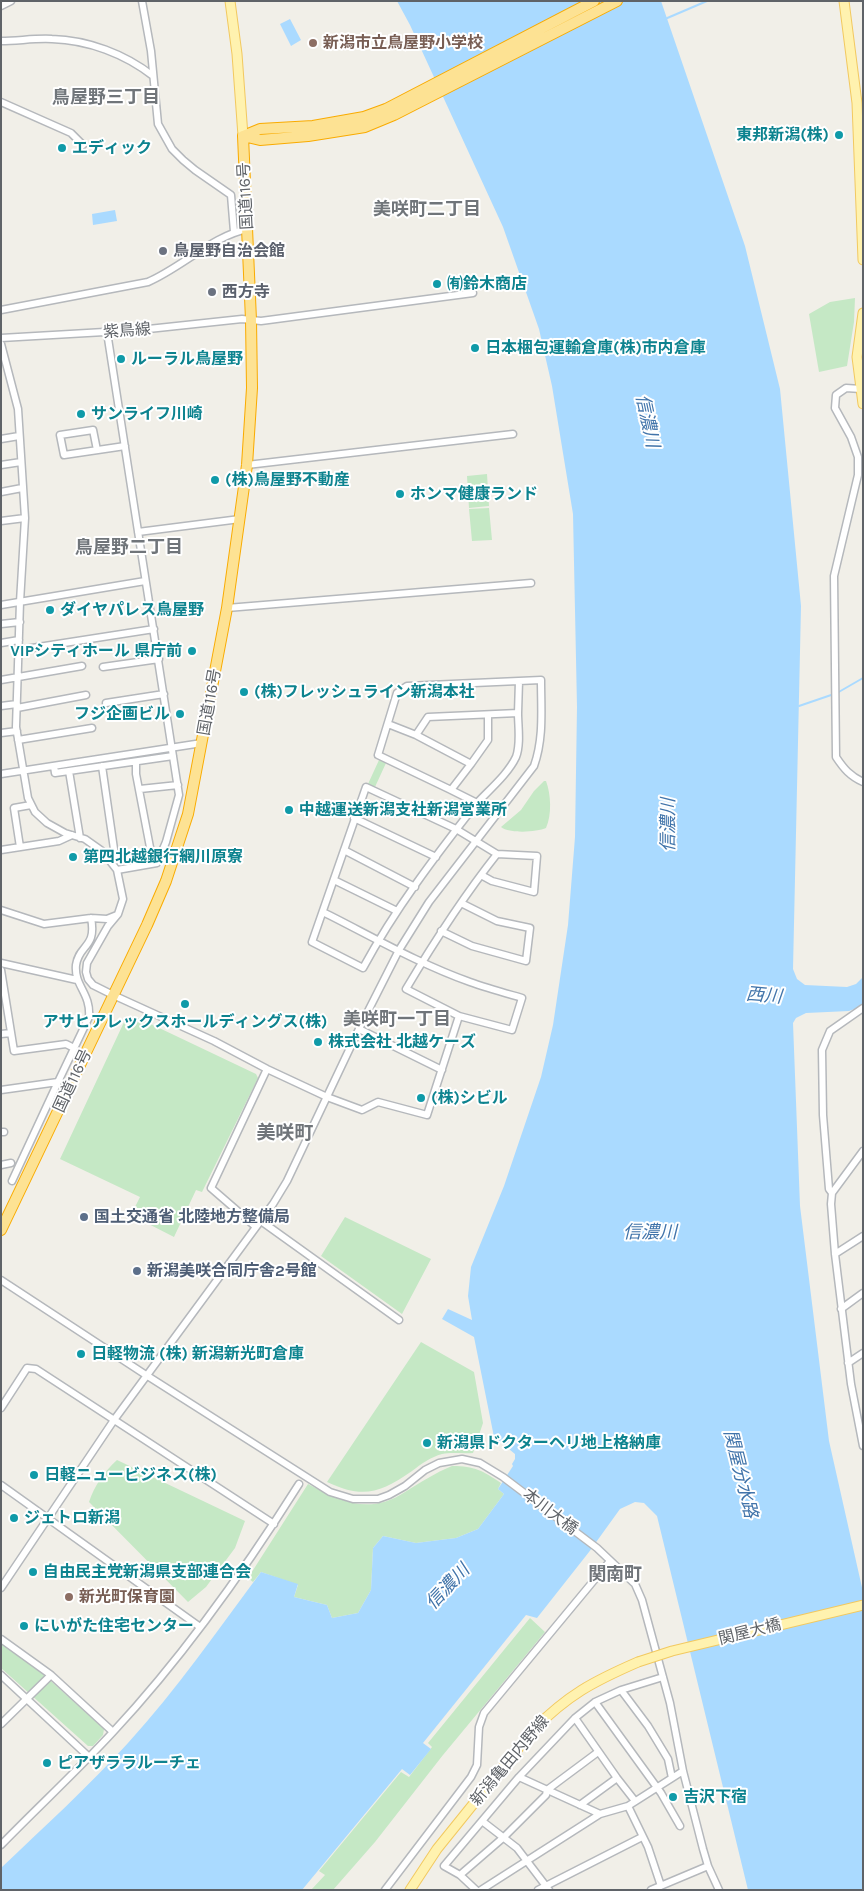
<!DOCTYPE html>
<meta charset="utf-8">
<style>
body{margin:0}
#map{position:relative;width:864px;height:1891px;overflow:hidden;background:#f1efe8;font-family:Karla,sans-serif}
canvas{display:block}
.frame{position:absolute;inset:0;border:2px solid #5f6368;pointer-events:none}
</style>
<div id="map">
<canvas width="864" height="1891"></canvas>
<div class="frame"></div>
</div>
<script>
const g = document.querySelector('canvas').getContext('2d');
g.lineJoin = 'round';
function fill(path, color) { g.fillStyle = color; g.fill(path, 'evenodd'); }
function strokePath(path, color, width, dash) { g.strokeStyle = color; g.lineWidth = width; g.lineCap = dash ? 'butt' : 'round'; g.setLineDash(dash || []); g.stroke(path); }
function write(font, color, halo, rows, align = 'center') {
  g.font = font + ' Karla,"Noto Sans JP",sans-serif'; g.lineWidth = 4; g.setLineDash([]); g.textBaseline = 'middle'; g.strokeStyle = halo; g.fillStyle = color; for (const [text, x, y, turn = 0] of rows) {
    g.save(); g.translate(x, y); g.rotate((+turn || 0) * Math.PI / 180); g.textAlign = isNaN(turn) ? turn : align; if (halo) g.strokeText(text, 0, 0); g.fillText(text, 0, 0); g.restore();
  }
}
fill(new Path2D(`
 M855 298 854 322 847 366 819 372 809 314 830 302Z
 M487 474 489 506 469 508 467 476Z
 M489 508 492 540 472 541 469 509Z
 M379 760 386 763 375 787 368 784Z
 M544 781H546C551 794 552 815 546 828 537 832 510 834 501 827L521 810 534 791Z
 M134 1016 256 1074 258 1078 202 1192 196 1190 174 1237 131 1215 140 1197 60 1159 125 1020Z
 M345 1217 431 1259 402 1314 321 1256Z
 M421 1342 474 1372 483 1423 473 1453C463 1454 452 1452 442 1454 431 1457 421 1464 412 1471 380 1493 363 1499 327 1482Z
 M117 1460 245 1521 235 1548 206 1587 188 1602 89 1502C95 1485 103 1473 117 1460Z
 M452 1466C475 1466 483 1471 501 1483L498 1489 504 1494 478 1529 456 1538 416 1543 383 1536 373 1548 371 1590 358 1613 332 1618 327 1605 294 1597 298 1585 261 1572 253 1582 248 1578 308 1484C341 1502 370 1515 405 1492 421 1482 435 1473 452 1466Z
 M530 1618 545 1632 443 1755 375 1842 333 1890H311L325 1875 319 1871 401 1772 409 1777 432 1747 428 1743Z
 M1 1636 104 1729 103 1735 93 1746H88L1 1668Z`), '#c5e8c5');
fill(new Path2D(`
 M397 1H661L745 246 780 389 801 606 793 969 797 979 805 985 847 987 856 984 863 977V1006L849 1011 806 1013 796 1018 793 1023 800 1206 829 1441 863 1592V1890H748L657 1516 644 1503 635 1502 620 1509 589 1552 537 1618 526 1615 423 1743 431 1749 410 1775 402 1769 302 1890H1V1868C44 1827 88 1787 128 1743 177 1689 218 1630 261 1572L298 1584 294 1597 327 1605 332 1618 358 1613 371 1590 373 1548 383 1536 416 1543 456 1538 478 1529 504 1494 498 1489 513 1466 512 1464 515 1459V1454L494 1437 474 1337 442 1319 448 1309 472 1320 468 1296 471 1267 504 1186 541 1077 553 1025 568 925 575 837 577 707 573 514 552 386 539 329 503 227 410 25Z
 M290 19 301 40 291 46 280 24Z
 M115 210 117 221 93 225 92 214Z`), '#aadaff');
strokePath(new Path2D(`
 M665 19 707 1
 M799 706 837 693 863 678`), '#aadaff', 2);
const minor = new Path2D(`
 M142 1 151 51 158 124 172 149 183 160 195 170 231 195 234 232
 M1 6 11 1
 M1 41C18 41 35 38 52 39 88 40 125 54 153 76
 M1 102 71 133 83 145
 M1 310 148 282C181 268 214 235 248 229
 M107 332 179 795 166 842 157 863 117 870
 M1 338 139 330 242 319 261 321 473 293
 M1 344 18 409 25 518 20 602 16 727 28 798 35 812 47 823 65 833 85 839 102 851 117 870 123 899 118 914 108 926 87 963 86 972 88 979 93 985 113 995 214 1041 267 1069 327 1097 362 1110 378 1102 427 1115 459 1016
 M861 389 846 388 836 395 835 408 851 437 858 457V475L834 576 836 757C844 769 850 776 863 782
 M1 439 19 436
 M97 450 93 430 60 435 64 455 125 446
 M1 465 21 462
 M247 465 513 434
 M1 492 22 488
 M1 521 25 518
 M138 532 240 519
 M1 605 145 581
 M227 608 531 583
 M1 624 20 622
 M1 643 19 640
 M19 650 154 629
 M103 667 159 659
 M1 680 82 666
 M106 703 164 694
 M1 706 17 704
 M17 708 86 695
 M388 724 416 735 428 717 518 713 519 681
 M1 733 17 731
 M416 735 471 764 488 740V715
 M18 740 92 728
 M136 762V774L153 863
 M471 764 451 790 477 803C490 789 508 774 516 757 521 744 518 726 518 713
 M54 766 55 773 173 756
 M102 766 115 856 112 863
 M69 771 80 838
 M1 774 202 743
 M140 789 178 785
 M477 803C436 855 395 909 363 968L312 942 366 787 456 829 497 854 537 856 534 892 492 881 481 875
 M354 818 436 857
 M20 847 14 808 31 805
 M1 850 59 841 72 835
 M344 850 415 887
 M334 880 397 911
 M1 910 44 924 91 918 107 919 117 915
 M323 912C371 936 419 964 470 982 487 988 505 993 522 998L512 1030 459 1016 406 989C434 942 463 897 497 854
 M441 931 472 946 526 961 530 928 497 921 461 903
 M1 963 77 980
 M1 970 14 1051 66 1044 74 1048
 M359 1029 442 1070
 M1 1034 11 1033
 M1 1090 58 1082 89 1017C91 993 74 986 76 965 79 944 97 948 91 918
 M1 1132H4
 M863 1151 832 1193 831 1204 835 1254 851 1384 863 1446
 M1 1165 11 1163
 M12 1181 58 1082
 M832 1193 829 1189 823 1115 822 1050 830 1031 863 1008
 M261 1221 399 1320
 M256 1227 211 1188 267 1069
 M835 1254 863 1236
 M1 1280 146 1375 330 1492 353 1499H378L389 1495 405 1486 425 1470 439 1463 462 1459 480 1463 503 1477 597 1548 635 1584 642 1600 670 1703 683 1771 703 1849 708 1866 719 1890
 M841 1309 863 1293
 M848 1363 863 1353
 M1 1408 27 1368 36 1369 274 1524
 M1 1485 200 1627
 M1 1588 114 1420 273 1204 287 1181 359 1029 399 950 429 902 534 766C544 738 541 709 541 680L407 686 397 693 378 755 451 790
 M1 1639 51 1675 113 1732
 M1 1675 88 1756
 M621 1690 663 1677
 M595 1702 661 1793 680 1826
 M575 1718 617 1778 635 1801
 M1 1724 51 1675
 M519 1777 600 1814
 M580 1805 617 1778
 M628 1806 648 1847 661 1886
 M482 1821 517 1848 549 1890
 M1 1845C38 1807 77 1771 113 1732 183 1657 244 1571 299 1484
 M460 1875 504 1837 546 1795 547 1790 598 1752
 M385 1890 471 1777 477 1765 479 1727 484 1713 610 1561
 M476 1890 460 1875 444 1866 519 1777 575 1718 595 1702 621 1690 648 1726 668 1759 672 1778
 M481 1890 600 1814 628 1806 683 1771
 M538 1890 642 1837
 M651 1890 708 1866`);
const major = new Path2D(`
 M230 1 237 54 243 136
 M844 1 857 103 863 260
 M863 313 857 357 863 404
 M410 1890 437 1849 533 1730C568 1695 592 1682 638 1662`);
const highway = new Path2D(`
 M243 136 260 140 308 136 365 127 394 115 617 1
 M243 136 260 129 313 126 364 117 386 109 594 1
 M1 1230 147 925 166 881 188 814 227 608 247 465 252 388 251 320 243 136`);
strokePath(minor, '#b5b8bc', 9);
strokePath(major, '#f2c960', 11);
strokePath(highway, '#f9ab00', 12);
strokePath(minor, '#fff', 6);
strokePath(major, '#fff2af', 9);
strokePath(highway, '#fde293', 10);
const majorBridge = new Path2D(`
 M638 1662 672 1651 863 1605`);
strokePath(majorBridge, '#f2c960', 11, []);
strokePath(majorBridge, '#fff2af', 9);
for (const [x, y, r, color] of [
 [313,43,5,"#8d6e63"],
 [839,135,5,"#0f9aa8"],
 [62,148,5,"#0f9aa8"],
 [163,251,5,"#6b7280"],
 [437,284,5,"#0f9aa8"],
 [212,292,5,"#6b7280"],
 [475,348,5,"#0f9aa8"],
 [121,359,5,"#0f9aa8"],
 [81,414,5,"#0f9aa8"],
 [215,480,5,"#0f9aa8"],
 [400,494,5,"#0f9aa8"],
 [50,610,5,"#0f9aa8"],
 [192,651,5,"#0f9aa8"],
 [244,692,5,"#0f9aa8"],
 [180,714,5,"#0f9aa8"],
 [289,810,5,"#0f9aa8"],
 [73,857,5,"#0f9aa8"],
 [185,1004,5,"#0f9aa8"],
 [318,1042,5,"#0f9aa8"],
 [421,1098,5,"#0f9aa8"],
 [84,1217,5,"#5c6f8a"],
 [137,1271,5,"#5c6f8a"],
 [81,1354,5,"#0f9aa8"],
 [427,1443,5,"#0f9aa8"],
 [34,1475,5,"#0f9aa8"],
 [14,1518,5,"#0f9aa8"],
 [33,1572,5,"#0f9aa8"],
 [69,1597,5,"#8d6e63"],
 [24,1626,5,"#0f9aa8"],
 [47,1763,5,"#0f9aa8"],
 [673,1797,5,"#0f9aa8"]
]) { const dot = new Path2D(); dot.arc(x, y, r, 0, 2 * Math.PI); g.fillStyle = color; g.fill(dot); strokePath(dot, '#fff', 2); }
write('bold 16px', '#785e54', '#fff', [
 ["新潟市立鳥屋野小学校",323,43],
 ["新光町保育園",79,1597]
], 'left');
write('bold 16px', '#0d838f', '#fff', [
 ["東邦新潟(株)",829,135,"right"],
 ["エディック",72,148],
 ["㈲鈴木商店",447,284],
 ["日本梱包運輸倉庫(株)市内倉庫",485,348],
 ["ルーラル鳥屋野",131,359],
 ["サンライフ川崎",91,414],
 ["(株)鳥屋野不動産",225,480],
 ["ホンマ健康ランド",410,494],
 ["ダイヤパレス鳥屋野",60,610],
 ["VIPシティホール 県庁前",182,651,"right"],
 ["(株)フレッシュライン新潟本社",254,692],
 ["フジ企画ビル",170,714,"right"],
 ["中越運送新潟支社新潟営業所",299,810],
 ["第四北越銀行網川原寮",83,857],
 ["アサヒアレックスホールディングス(株)",185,1022,"center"],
 ["株式会社 北越ケーズ",328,1042],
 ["(株)シビル",431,1098],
 ["日軽物流 (株) 新潟新光町倉庫",91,1354],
 ["新潟県ドクターヘリ地上格納庫",437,1443],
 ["日軽ニュービジネス(株)",44,1475],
 ["ジェトロ新潟",24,1518],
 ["自由民主党新潟県支部連合会",43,1572],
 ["にいがた住宅センター",34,1626],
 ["ピアザララルーチェ",57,1763],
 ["吉沢下宿",683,1797]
], 'left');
write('16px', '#5f6368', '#fff', [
 ["国道116号",246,196,-93],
 ["紫鳥線",127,331,-4],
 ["国道116号",210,702,-80],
 ["国道116号",73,1081,-65],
 ["本川大橋",550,1512,37],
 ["関屋大橋",750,1632,-14],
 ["新潟亀田内野線",510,1761,-50]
]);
write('bold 16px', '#5b616d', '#fff', [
 ["鳥屋野自治会館",173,251],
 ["西方寺",222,292]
], 'left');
write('bold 16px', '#4e5e75', '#fff', [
 ["国土交通省 北陸地方整備局",94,1217],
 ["新潟美咲合同庁舎2号館",147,1271]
], 'left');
write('bold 18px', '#70757a', '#fff', [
 ["鳥屋野三丁目",106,98],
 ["美咲町二丁目",427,210],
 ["鳥屋野二丁目",129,548],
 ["美咲町一丁目",397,1020],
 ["関南町",615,1575]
]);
write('italic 18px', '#4174aa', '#fff', [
 ["信濃川",647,421,78],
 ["信濃川",669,825,-90],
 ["西川",764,996,5],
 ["信濃川",650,1233],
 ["関屋分水路",740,1474,76],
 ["信濃川",448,1587,-47]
]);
write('bold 19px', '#70757a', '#fff', [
 ["美咲町",285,1134]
]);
</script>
